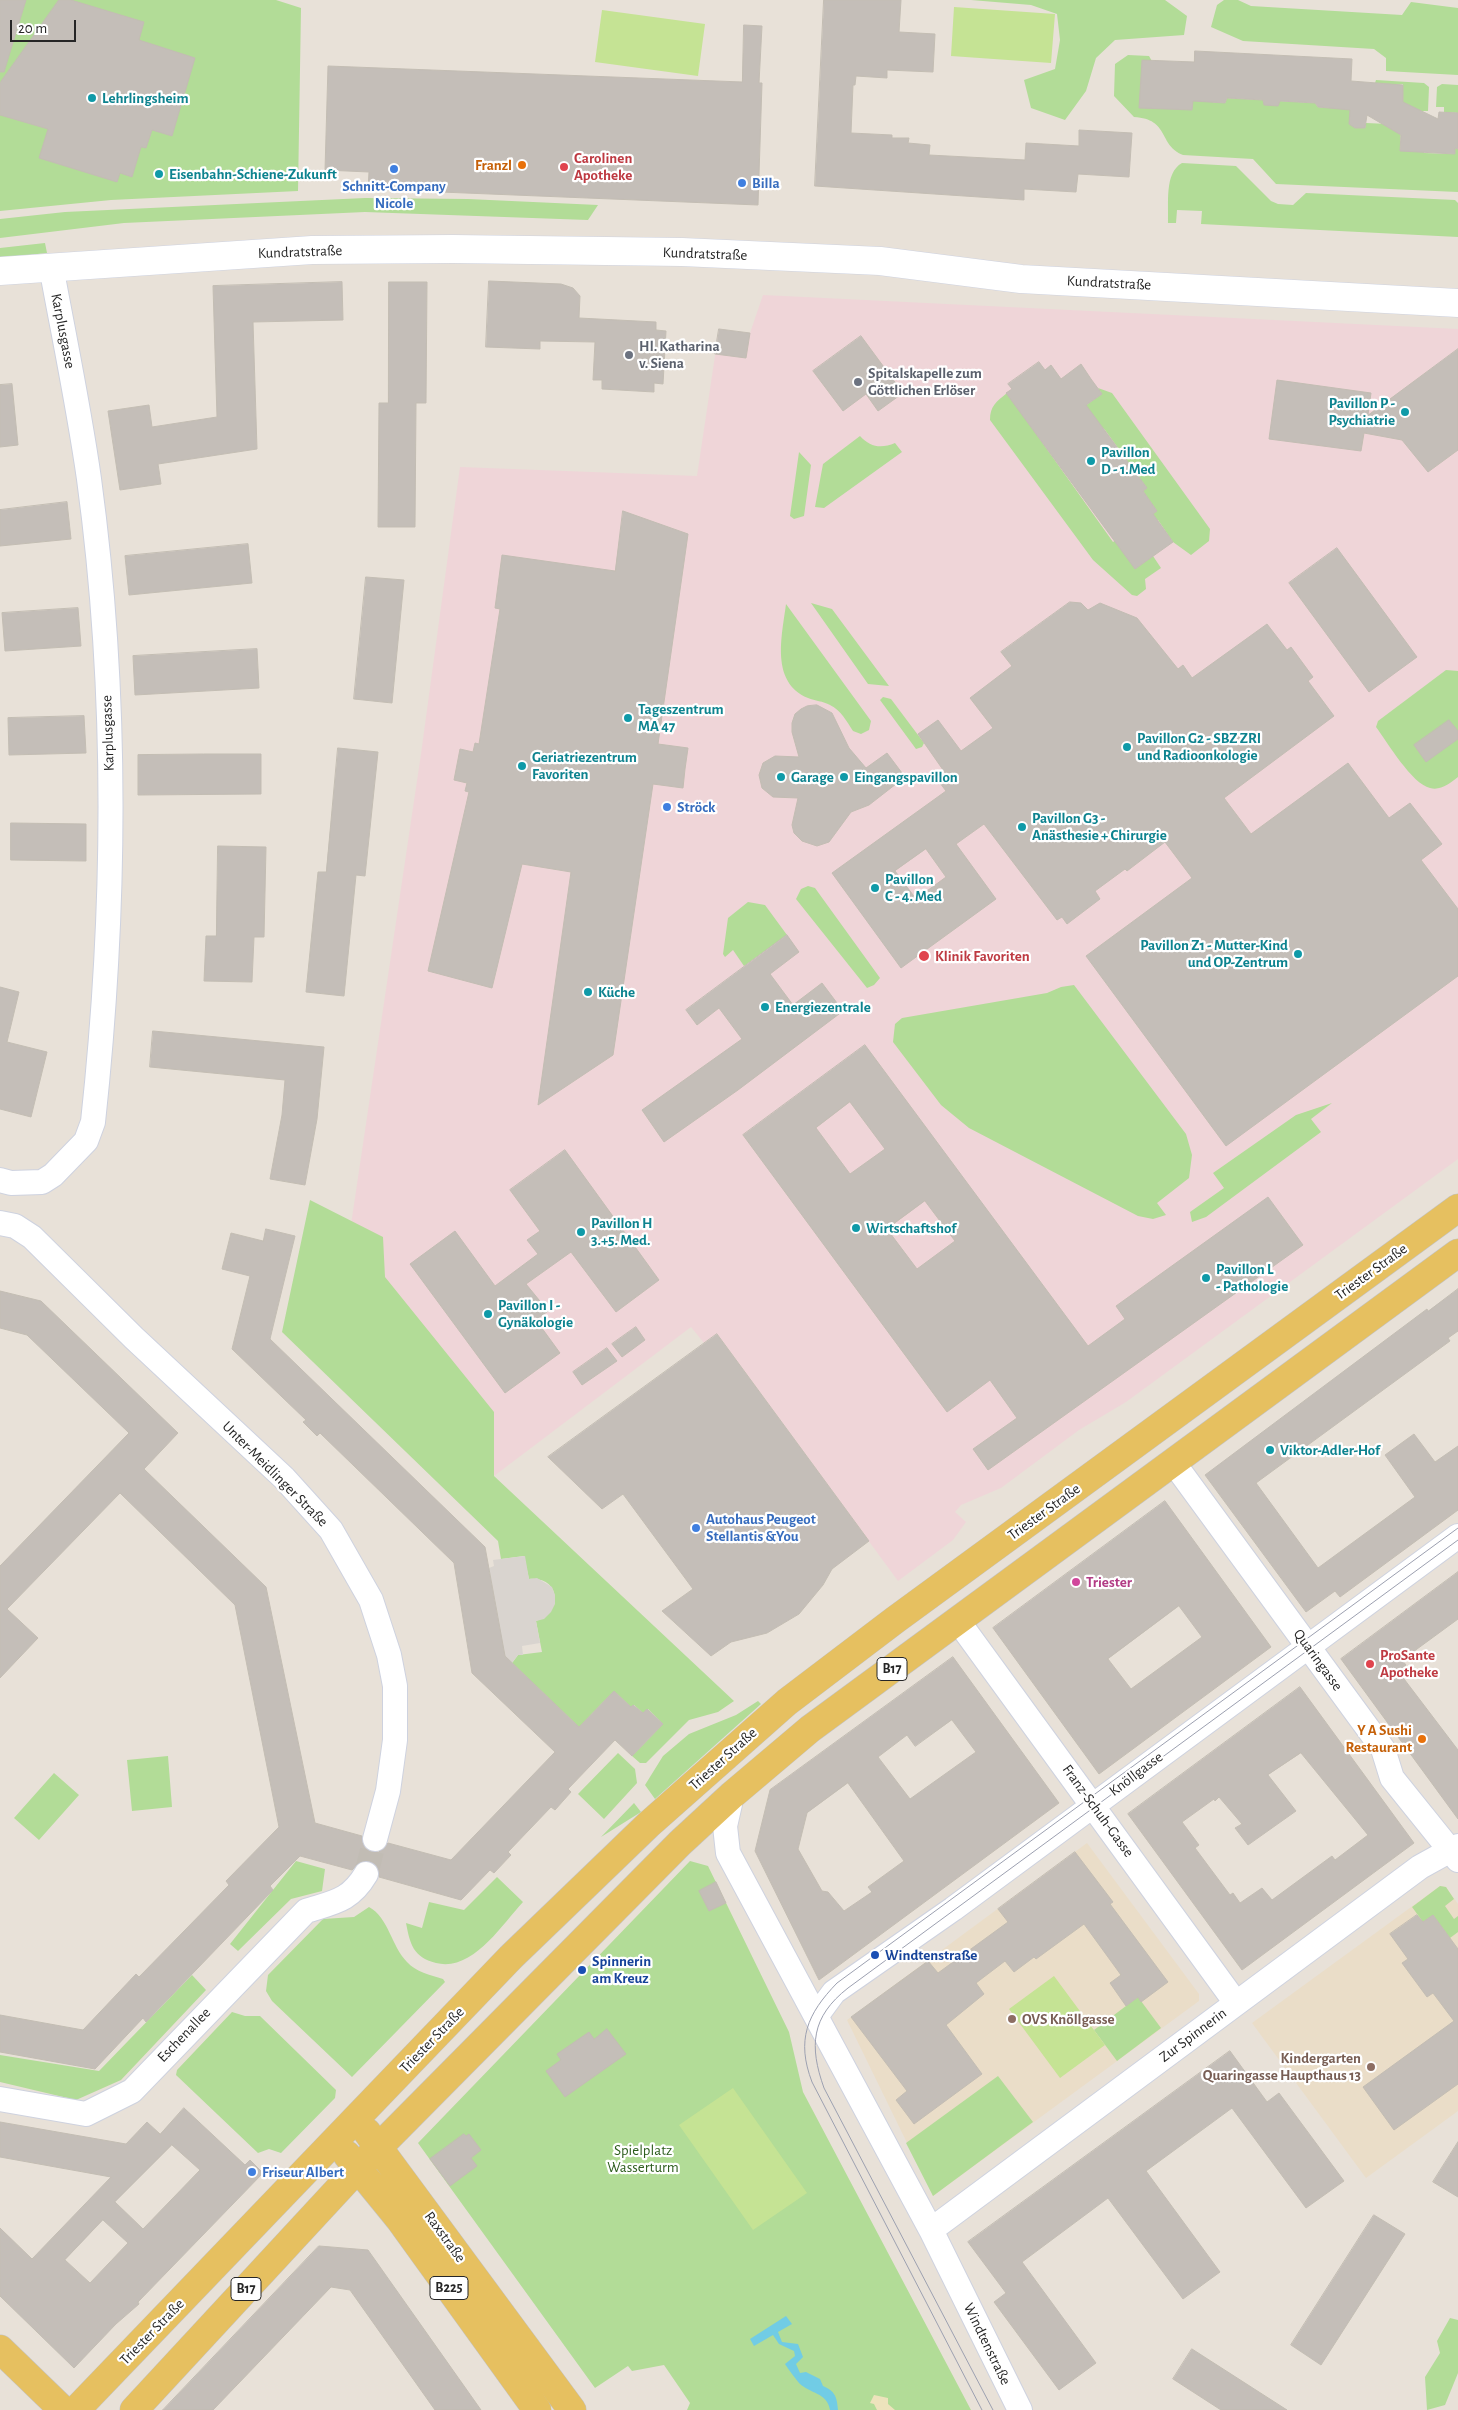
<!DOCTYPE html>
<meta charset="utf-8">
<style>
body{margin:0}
#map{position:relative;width:1458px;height:2410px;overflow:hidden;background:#e8e1d8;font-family:"Alegreya Sans",sans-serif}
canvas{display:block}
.scale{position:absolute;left:10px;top:20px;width:66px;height:22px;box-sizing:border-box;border:2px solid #262626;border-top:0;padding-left:6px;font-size:15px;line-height:18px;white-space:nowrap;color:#262626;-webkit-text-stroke:4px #fff;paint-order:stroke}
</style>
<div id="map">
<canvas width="1458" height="2410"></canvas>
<div class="scale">20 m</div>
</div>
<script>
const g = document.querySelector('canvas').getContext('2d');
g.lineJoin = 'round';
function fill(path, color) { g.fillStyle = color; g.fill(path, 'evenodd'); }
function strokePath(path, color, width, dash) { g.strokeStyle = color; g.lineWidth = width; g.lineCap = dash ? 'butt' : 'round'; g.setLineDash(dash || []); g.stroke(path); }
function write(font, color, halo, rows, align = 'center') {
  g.font = font + ' "Alegreya Sans",sans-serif'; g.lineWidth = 4.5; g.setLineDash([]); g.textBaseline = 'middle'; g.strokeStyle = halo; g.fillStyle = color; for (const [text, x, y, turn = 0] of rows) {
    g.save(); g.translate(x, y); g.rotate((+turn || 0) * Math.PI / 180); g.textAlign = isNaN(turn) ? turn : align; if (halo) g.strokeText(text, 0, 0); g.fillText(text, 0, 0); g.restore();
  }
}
fill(new Path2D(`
 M1087 1843 1199 1994V2001L933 2196 847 2020Z
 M1440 1886 1446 1887 1458 1904V2111L1366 2178 1252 2023Z`), '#eaddc8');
fill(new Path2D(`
 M763 295 1458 329V1159L1126 1402 1079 1430 1001 1488 961 1505 955 1512 966 1522 953 1540 898 1581 717 1334 704 1343 691 1327 494 1476 345 1265 421 754 460 467 697 476 719 329 750 333Z`), '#efd5d8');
fill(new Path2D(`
 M0 0H276L301 8 298 191 111 200 0 211Z
 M971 0H1165L1187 16 1184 35 1115 40 1096 58 1086 91 1065 120 1031 108 1024 80 1055 69 1060 40 1057 14 1031 5Z
 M1224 0H1238L1251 6 1402 15 1411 2 1458 8V75L1386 71V58L1374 49 1243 41 1211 27 1217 5Z
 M1128 55 1149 56 1153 63 1193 96 1210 97 1212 102 1225 103 1227 98 1263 100 1265 105 1280 101 1315 103 1318 107 1330 108 1351 104 1355 128H1365L1366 123 1388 124 1401 130 1400 151 1424 147V153L1455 154V148L1458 149V192L1276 184 1253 159 1183 155C1158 145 1170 119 1134 117L1114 96 1115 64Z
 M1376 80 1424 83 1429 87 1428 111H1414L1403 105V84L1392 86 1375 83Z
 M1442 84 1458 85V113L1444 112V107H1436L1437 87Z
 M1182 163 1236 166 1271 201 1278 204 1293 205 1306 193 1455 200 1458 203V237L1201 224 1202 211 1177 210 1176 223H1168C1169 204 1164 173 1182 163Z
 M365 198 468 199 598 205 588 220 365 212 124 223 0 238V219L65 212Z
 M45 243 47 253 0 258V248Z
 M1098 388 1112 393 1210 529 1209 541 1191 555 1173 542 1158 520 1145 519 1157 511 1143 491 1147 488 1105 430 1082 408 1102 394Z
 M1007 393 1113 542 1127 532 1135 569 1153 556 1161 568 1145 579 1146 589 1137 596 1132 595 1093 560 990 420C990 406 996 402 1007 393Z
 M860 436C870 447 881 449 895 443L902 452 824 508 815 507 823 464Z
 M799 452 811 465 804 516 794 519 790 516Z
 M811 603 832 609 889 686 868 684Z
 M786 604 871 721 869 730 861 734 853 731C847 722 841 710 830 705 823 701 815 701 808 698 770 682 782 636 786 604Z
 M1446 670 1458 671V777C1450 783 1441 791 1430 788 1412 784 1387 742 1376 727L1378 721Z
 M883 697 891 699 924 743 922 747 916 749 880 700Z
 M808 886 815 888 880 978 874 985 867 988 796 899 801 889Z
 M748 902 765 905 787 935 744 966 733 950 725 957 723 954 728 918Z
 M1074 985 1186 1134 1192 1155 1189 1178 1157 1203 1166 1215 1153 1219 1138 1216 969 1128 941 1105 893 1042 895 1024 902 1018 1047 993 1061 987Z
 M1332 1103 1311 1119 1321 1132 1206 1217 1192 1222 1190 1212 1224 1188 1213 1173 1296 1115Z
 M310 1200 383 1237 385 1277 494 1412V1476L734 1701 718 1712 689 1720 646 1763H640L632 1756 663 1724 648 1709 643 1713 634 1705 631 1707 614 1691 579 1727 512 1663 518 1655 542 1652 536 1621C563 1613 561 1576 529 1579L524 1556 501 1559 498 1541 282 1332Z
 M758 1701 761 1704 655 1799 645 1785 663 1756 689 1734 736 1715Z
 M618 1753 635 1769 637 1783 604 1819 578 1794Z
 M168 1756 172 1807 132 1811 127 1760Z
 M54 1773 79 1795 39 1840 14 1818Z
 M634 1803 641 1812 601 1837Z
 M296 1861 325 1869 322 1891 291 1899 238 1951 230 1944Z
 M690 1861 708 1866 789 2032 803 2092 971 2410H687L690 2403 664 2365 632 2371 628 2366 595 2388 418 2143Z
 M497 1877 523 1902C501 1926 472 1972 436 1963 413 1957 410 1944 406 1923L422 1928 429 1902 464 1910Z
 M1440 1886 1446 1887 1454 1899 1445 1906 1454 1919 1458 1916V1932L1450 1938 1433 1915 1423 1922 1412 1907Z
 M369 1907C389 1918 391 1946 407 1962 416 1972 430 1975 443 1979L445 1982 352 2077 272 2001 266 1991 268 1975 323 1919 354 1917Z
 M192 1975 206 1990 121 2080 76 2100 0 2082V2055L99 2071Z
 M1138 1997 1161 2028 1117 2061 1094 2030Z
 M232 2012 245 2016H260L336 2090 335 2098 281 2153 269 2149 258 2153 176 2075 177 2070Z
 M998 2076 1033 2122 933 2196 906 2143Z
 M1450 2318 1458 2320V2373L1445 2405 1427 2410 1425 2377 1440 2353 1437 2341Z`), '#b2dc97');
fill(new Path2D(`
 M874 2395 888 2398V2404L895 2410H877L874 2404 870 2403Z`), '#ede3bc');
fill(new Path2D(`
 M954 7 1055 14 1051 63 951 56Z
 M602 10 705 24 698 76 595 62Z
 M1054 1976 1105 2045 1060 2078 1009 2009Z
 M733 2088 807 2193 753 2230 679 2125Z`), '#c5e394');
fill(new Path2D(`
 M525 1556 529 1579 537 1578 552 1587 555 1595V1604L551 1612 544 1619 536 1621 540 1643 522 1646 523 1655H518L512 1663 504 1656 489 1568 494 1566 493 1560Z`), '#d9d4cf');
fill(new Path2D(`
 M786 2316 792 2324 778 2332 782 2342 798 2344 803 2357 796 2364 800 2373 806 2372 820 2379 823 2386C835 2391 837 2397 838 2410H830C827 2392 810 2394 799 2383 794 2377 789 2370 785 2364L795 2356 794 2351 779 2344 773 2335 754 2346 750 2339Z`), '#71cce5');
const building = new Path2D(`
 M0 0H26L4 72H0Z
 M59 0H71L144 22 139 40 195 58 172 136 152 130 146 148 141 147 132 177 120 173 117 182 39 158 48 129 0 115V83Z
 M824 0H901L899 32 935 34 933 72 887 70V78L856 76 855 85H853L851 133 892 135V138H909L908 143 930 145 929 155 1025 160 1026 143 1079 146V130L1132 133 1129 177 1078 174 1076 192 1024 189V200L815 186Z
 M744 25 762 26 759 83H762L758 205 368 189 369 172 325 170 328 66 742 82Z
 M1195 51 1352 59 1351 81 1403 85V102L1438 119 1439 112 1458 113V149L1455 148V154L1400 151 1401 135 1367 115 1365 128H1355L1349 124 1350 110 1318 107 1315 103 1280 101 1278 106 1264 105 1263 100 1227 98 1225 103 1193 101 1192 110 1139 108 1142 60 1194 62Z
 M489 281 561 284 573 288 580 296 579 318 656 322V330L666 331 663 384 654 383V392L602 389V380H593L595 342 540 341V349L486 347Z
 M342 282 343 320 253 322 257 449 158 464 161 484 120 490 108 411 149 405 152 427 217 417 213 286Z
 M389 282H427L426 403H416L415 527H378L379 403H388Z
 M719 329 750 333 746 358 715 354Z
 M861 336 903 393 878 411 866 394 843 411 813 371Z
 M1458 349V450L1428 472 1402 440 1364 433 1361 451 1269 439 1277 380 1371 393 1368 415Z
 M1039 362 1045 370 1051 365 1061 379 1081 364 1091 379 1102 394 1086 405 1147 488 1143 491 1157 511 1153 514 1173 542 1135 569 1006 393 1012 389 1008 384Z
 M12 384 18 445 0 447V385Z
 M67 502 71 539 0 546V510Z
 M623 511 688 534 658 744 688 748 685 769 683 788 653 784 613 1055 538 1105 571 872 522 864 492 988 428 971 469 792 465 791 467 783 454 780 460 749 473 752 475 743 479 744 500 609 495 608 502 555 615 571Z
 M248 544 252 583 129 595 125 556Z
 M1337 548 1417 657 1369 692 1289 583Z
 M366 577 404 580 392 703 354 699Z
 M1070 602 1081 603 1088 610 1100 603 1137 618 1178 669 1183 665 1192 678 1267 624 1287 650 1291 647 1313 677 1308 681 1334 716 1224 798 1251 834 1348 763 1389 818 1410 803 1442 844 1421 860 1458 909V976L1226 1146 1086 956 1192 878 1165 842 1127 871 1125 869 1095 891 1100 899 1067 924 1062 917 1057 920 984 824 956 844 996 899 901 968 832 873 946 791 940 783 948 777 918 734 938 720 961 751 993 728 970 698 1012 666 1001 652ZM926 849 946 877 916 899 895 871Z
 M78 608 81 646 5 651 2 613Z
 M257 649 259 688 135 695 133 656Z
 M817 705 832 713 849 748 866 768 887 753 905 777 869 805 851 812 829 842 817 846 802 841 794 833 792 825 798 798 773 797 762 788 759 775 763 763 775 756 799 757 792 732V723L795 714 801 709 807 706Z
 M84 716 86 753 9 755 8 718Z
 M1449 720 1458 731V739L1426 762 1414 745Z
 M338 748 378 752 365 876 356 875 344 996 306 992 318 872H326Z
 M204 754H261V794L138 795V755Z
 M11 823 86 824V861L11 860Z
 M218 846 266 847 264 937H254L252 982 204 981 206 936H216Z
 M787 935 799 952 770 974 793 1005 822 983 843 1011 738 1090 664 1142 642 1110 742 1039 719 1008 697 1025 686 1010Z
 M0 987 19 992 7 1042 47 1052 31 1117 0 1109Z
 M153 1031 324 1047 317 1119 305 1185 270 1179 282 1115 285 1080 150 1067Z
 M865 1045 1088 1346 1125 1319 1116 1306 1268 1197 1303 1245 988 1470 973 1449 1017 1418 990 1380 947 1412 743 1135ZM850 1102 885 1149 850 1174 816 1128ZM925 1201 955 1241 917 1269 887 1229Z
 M565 1150 659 1280 616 1312 571 1252 526 1284 548 1311 536 1320 560 1353 505 1393 410 1264 455 1231 495 1286 538 1254 527 1240 540 1231 510 1190Z
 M266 1229 295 1236 270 1339 485 1547 505 1656 579 1727 614 1691 631 1707 633 1705 643 1713 647 1709 663 1724 632 1756 615 1740 568 1789 571 1792 555 1810 551 1807 508 1852 511 1855 494 1873 490 1870 461 1900 379 1877 378 1868 367 1860 360 1862 352 1870 300 1856 270 1886 273 1890 146 2022 143 2018 95 2069 0 2052V2015L83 2030 136 1974 139 1977 185 1930 229 1885 226 1881 279 1827 235 1605 120 1493 7 1609 38 1638 0 1678V1566L129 1433 27 1335 0 1328V1291L41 1301 178 1433 144 1469 266 1587 315 1823 362 1836 365 1848 371 1852H379L388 1843 451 1860 555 1752 472 1673 454 1563 320 1433 317 1436 303 1422 306 1420 232 1349 250 1276 222 1269 231 1233 263 1241Z
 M1458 1289V1331L1448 1338 1450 1341 1256 1483 1318 1568 1415 1497 1385 1455 1414 1434 1435 1462 1458 1446V1510L1340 1597 1335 1591 1306 1612 1205 1475 1427 1309 1428 1311Z
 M636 1327 645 1340 622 1357 612 1344Z
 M717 1334 869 1541 832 1569 823 1585 799 1614 767 1633 731 1642 711 1656 662 1611 693 1589 623 1494 602 1509 548 1457Z
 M607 1348 617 1361 582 1385 573 1372Z
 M1165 1501 1271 1647 1099 1774 993 1628ZM1179 1606 1202 1637 1131 1689 1108 1659Z
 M1458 1572V1619L1402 1660 1406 1665 1398 1671 1458 1750V1819L1341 1659Z
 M953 1657 1059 1803 819 1980 755 1851 770 1790ZM952 1720 976 1752 910 1799 878 1757 907 1735 915 1746ZM848 1783 904 1861 868 1887 872 1892 844 1911 828 1892 822 1891 798 1849 807 1813Z
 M1300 1687 1414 1843 1242 1970 1128 1814ZM1301 1753 1368 1835 1335 1860 1332 1856 1272 1900 1262 1888 1240 1903 1233 1893 1230 1895 1195 1848 1199 1845 1182 1822 1214 1799 1215 1801 1219 1797 1242 1824 1235 1828 1248 1845 1296 1811 1268 1775Z
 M1075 1852 1113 1902 1110 1904 1168 1982 1141 2002 1138 1997 1126 2006 1110 1983 1121 1975 1084 1924 1036 1959 1034 1957 1014 1972 1005 1961 976 1983 984 1994 946 2025 982 2074 914 2124 896 2100 907 2091 851 2017 928 1961 938 1973 1008 1922 998 1909Z
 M716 1882 726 1903 709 1911 699 1891Z
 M1417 1915 1423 1922 1433 1915 1458 1949V2084L1394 2130 1363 2087 1454 2021 1433 1993 1427 1997 1402 1963 1408 1959 1390 1934Z
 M607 2029 626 2054 565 2097 546 2071 561 2060 557 2054 589 2032 594 2039Z
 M1230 2051 1267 2102 1279 2093 1344 2181 1306 2208 1232 2108 1146 2171 1220 2272 1183 2299 1108 2198 1022 2262 1096 2363 1059 2390 994 2302 1006 2293 968 2242Z
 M184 2108 245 2165 250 2160 263 2173 138 2302 139 2304 116 2324 74 2368 0 2296V2228L32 2259 111 2177 0 2157V2122L126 2144 147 2122 160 2134ZM172 2145 200 2170 143 2229 115 2202ZM103 2220 128 2243 90 2283 65 2260Z
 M464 2134 466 2136 469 2134 481 2150 471 2158 477 2166 450 2186 430 2159Z
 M1458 2142V2197L1433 2182Z
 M1374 2215 1405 2234 1321 2365 1291 2345Z
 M319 2246 368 2250 481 2410H435L350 2290 331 2287 213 2410H163Z
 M1192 2349 1287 2410H1221L1173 2379Z`);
fill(building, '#c4beb8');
strokePath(building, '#c3bdb3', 1);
strokePath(new Path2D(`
 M366 1874 375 1839`), '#c1bcb4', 24, [24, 12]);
const minor = new Path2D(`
 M0 1180 11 1183 42 1182 53 1175 86 1141 93 1122C116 909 118 692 89 479 79 408 64 337 51 266
 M0 1223 15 1226 32 1237 134 1338 284 1478 331 1530 371 1600 389 1655 395 1686V1740L388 1791 375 1839
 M1173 1462 1383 1749 1392 1778 1458 1860
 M958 1621 1236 2003
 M732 1795 725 1826 728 1853 931 2230 1020 2410
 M817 2015 834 1992 953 1909 1458 1536
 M0 2099 86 2114 132 2091 306 1911C334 1902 350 1901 366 1874
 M931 2230 1420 1867 1458 1846`);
const tertiary = new Path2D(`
 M0 271 312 250 453 249 682 252 880 261 1021 279 1458 303`);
const primary = new Path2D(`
 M367 2132 572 2410
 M347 2155 400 2220 537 2410
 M0 2349 63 2410
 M76 2410 511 1957 648 1825 787 1702 895 1620 1458 1208
 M134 2410 359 2167 680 1843 732 1795 810 1729 1458 1253`);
strokePath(minor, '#ced2df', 26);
strokePath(tertiary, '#ced2df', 29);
strokePath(primary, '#c2c2c2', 29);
strokePath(minor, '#fff', 24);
strokePath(tertiary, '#fff', 28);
strokePath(primary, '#e6c060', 28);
strokePath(new Path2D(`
 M982 2410 812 2082C796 2040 807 2014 837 1983L1458 1528
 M993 2410 824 2088C809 2046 811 2017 848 1988L1458 1540`), '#9ca0b0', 1);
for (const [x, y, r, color] of [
 [92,98,5,"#0f9aa8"],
 [522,165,5,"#e8710a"],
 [564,167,5,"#e0444e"],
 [394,169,5,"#3f7fe0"],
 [159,174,5,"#0f9aa8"],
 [742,183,5,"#3f7fe0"],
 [629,355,5,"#6b7280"],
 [858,382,5,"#6b7280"],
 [1405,412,5,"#0f9aa8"],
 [1091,461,5,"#0f9aa8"],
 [628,718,5,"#0f9aa8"],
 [1127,747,5,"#0f9aa8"],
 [522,766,5,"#0f9aa8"],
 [781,777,5,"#0f9aa8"],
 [844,777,5,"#0f9aa8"],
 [667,807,5,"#3f7fe0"],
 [1022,827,5,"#0f9aa8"],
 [875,888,5,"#0f9aa8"],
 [1298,954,5,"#0f9aa8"],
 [924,956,6,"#e0444e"],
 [588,992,5,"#0f9aa8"],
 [765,1007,5,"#0f9aa8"],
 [856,1228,5,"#0f9aa8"],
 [581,1232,5,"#0f9aa8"],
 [1206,1278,5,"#0f9aa8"],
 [488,1314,5,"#0f9aa8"],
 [1270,1450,5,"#0f9aa8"],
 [696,1528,5,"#3f7fe0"],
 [1076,1582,5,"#d1479c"],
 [1370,1664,5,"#e0444e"],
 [1422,1739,5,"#e8710a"],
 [875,1955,5,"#1a4fb4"],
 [582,1970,5,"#1a4fb4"],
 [1012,2019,5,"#8d6e63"],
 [1371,2067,5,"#8d6e63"],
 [252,2172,5,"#3f7fe0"]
]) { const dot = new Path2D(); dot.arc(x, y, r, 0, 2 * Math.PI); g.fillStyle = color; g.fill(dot); strokePath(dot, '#fff', 2); }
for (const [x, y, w] of [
 [892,1669,30],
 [449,2288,38],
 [246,2289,30]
]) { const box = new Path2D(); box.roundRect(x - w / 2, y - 11.5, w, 23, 4); g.fillStyle = '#fff'; g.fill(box); strokePath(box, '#262626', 1); }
write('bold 14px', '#262626', null, [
 ["B17",892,1669],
 ["B225",449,2288],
 ["B17",246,2289]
]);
write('bold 15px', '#0d838f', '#fff', [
 ["Lehrlingsheim",102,98],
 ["Eisenbahn-Schiene-Zukunft",169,174],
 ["Pavillon P -",1395,403,"right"],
 ["Psychiatrie",1395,420,"right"],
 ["Pavillon",1101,452],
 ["D - 1.Med",1101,469],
 ["Tageszentrum",638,709],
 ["MA 47",638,726],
 ["Pavillon G2 - SBZ ZRI",1137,738],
 ["und Radioonkologie",1137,755],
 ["Geriatriezentrum",532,757],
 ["Favoriten",532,774],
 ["Garage",791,777],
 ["Eingangspavillon",854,777],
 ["Pavillon G3 -",1032,818],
 ["Anästhesie + Chirurgie",1032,835],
 ["Pavillon",885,879],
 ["C - 4. Med",885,896],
 ["Pavillon Z1 - Mutter-Kind",1288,945,"right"],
 ["und OP-Zentrum",1288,962,"right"],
 ["Küche",598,992],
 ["Energiezentrale",775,1007],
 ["Pavillon H",591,1223],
 ["3.+5. Med.",591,1240],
 ["Wirtschaftshof",866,1228],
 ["Pavillon L",1216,1269],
 ["- Pathologie",1216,1286],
 ["Pavillon I -",498,1305],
 ["Gynäkologie",498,1322],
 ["Viktor-Adler-Hof",1280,1450]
], 'left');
write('bold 15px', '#be3a42', '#fff', [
 ["Carolinen",574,158],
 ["Apotheke",574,175],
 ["Klinik Favoriten",935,956],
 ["ProSante",1380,1655],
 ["Apotheke",1380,1672]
], 'left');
write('bold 15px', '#c56008', '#fff', [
 ["Franzl",512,165],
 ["Y A Sushi",1412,1730],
 ["Restaurant",1412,1747]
], 'right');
write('bold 15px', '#366cbe', '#fff', [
 ["Billa",752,183],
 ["Schnitt-Company",394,186,"center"],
 ["Nicole",394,203,"center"],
 ["Ströck",677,807],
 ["Autohaus Peugeot",706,1519],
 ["Stellantis &You",706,1536],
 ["Friseur Albert",262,2172]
], 'left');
write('15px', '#262626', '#fff', [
 ["Kundratstraße",300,252,-2],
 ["Kundratstraße",705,254,2],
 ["Kundratstraße",1109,283,3],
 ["Karplusgasse",63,331,79],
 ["Karplusgasse",108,733,-92],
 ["Triester Straße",1371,1272,-36],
 ["Unter-Meidlinger Straße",275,1474,45],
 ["Triester Straße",1044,1512,-36],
 ["Quaringasse",1318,1660,54],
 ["Triester Straße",723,1759,-42],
 ["Knöllgasse",1136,1774,-37],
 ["Franz-Schuh-Gasse",1098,1811,54],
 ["Eschenallee",184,2035,-46],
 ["Zur Spinnerin",1193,2035,-37],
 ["Triester Straße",432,2040,-46],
 ["Raxstraße",445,2237,54],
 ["Triester Straße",152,2332,-46],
 ["Windtenstraße",987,2344,64]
]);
write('bold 15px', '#5b616d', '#fff', [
 ["Hl. Katharina",639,346],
 ["v. Siena",639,363],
 ["Spitalskapelle zum",868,373],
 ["Göttlichen Erlöser",868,390]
], 'left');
write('bold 15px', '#b23c85', '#fff', [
 ["Triester",1086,1582]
], 'left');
write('bold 15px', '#164399', '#fff', [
 ["Windtenstraße",885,1955],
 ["Spinnerin",592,1961],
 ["am Kreuz",592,1978]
], 'left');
write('bold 15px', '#785e54', '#fff', [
 ["OVS Knöllgasse",1022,2019],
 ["Kindergarten",1361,2058,"right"],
 ["Quaringasse Haupthaus 13",1361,2075,"right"]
], 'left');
write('15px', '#2d5d1d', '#fff', [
 ["Spielplatz",643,2150],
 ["Wasserturm",643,2167]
]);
</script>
